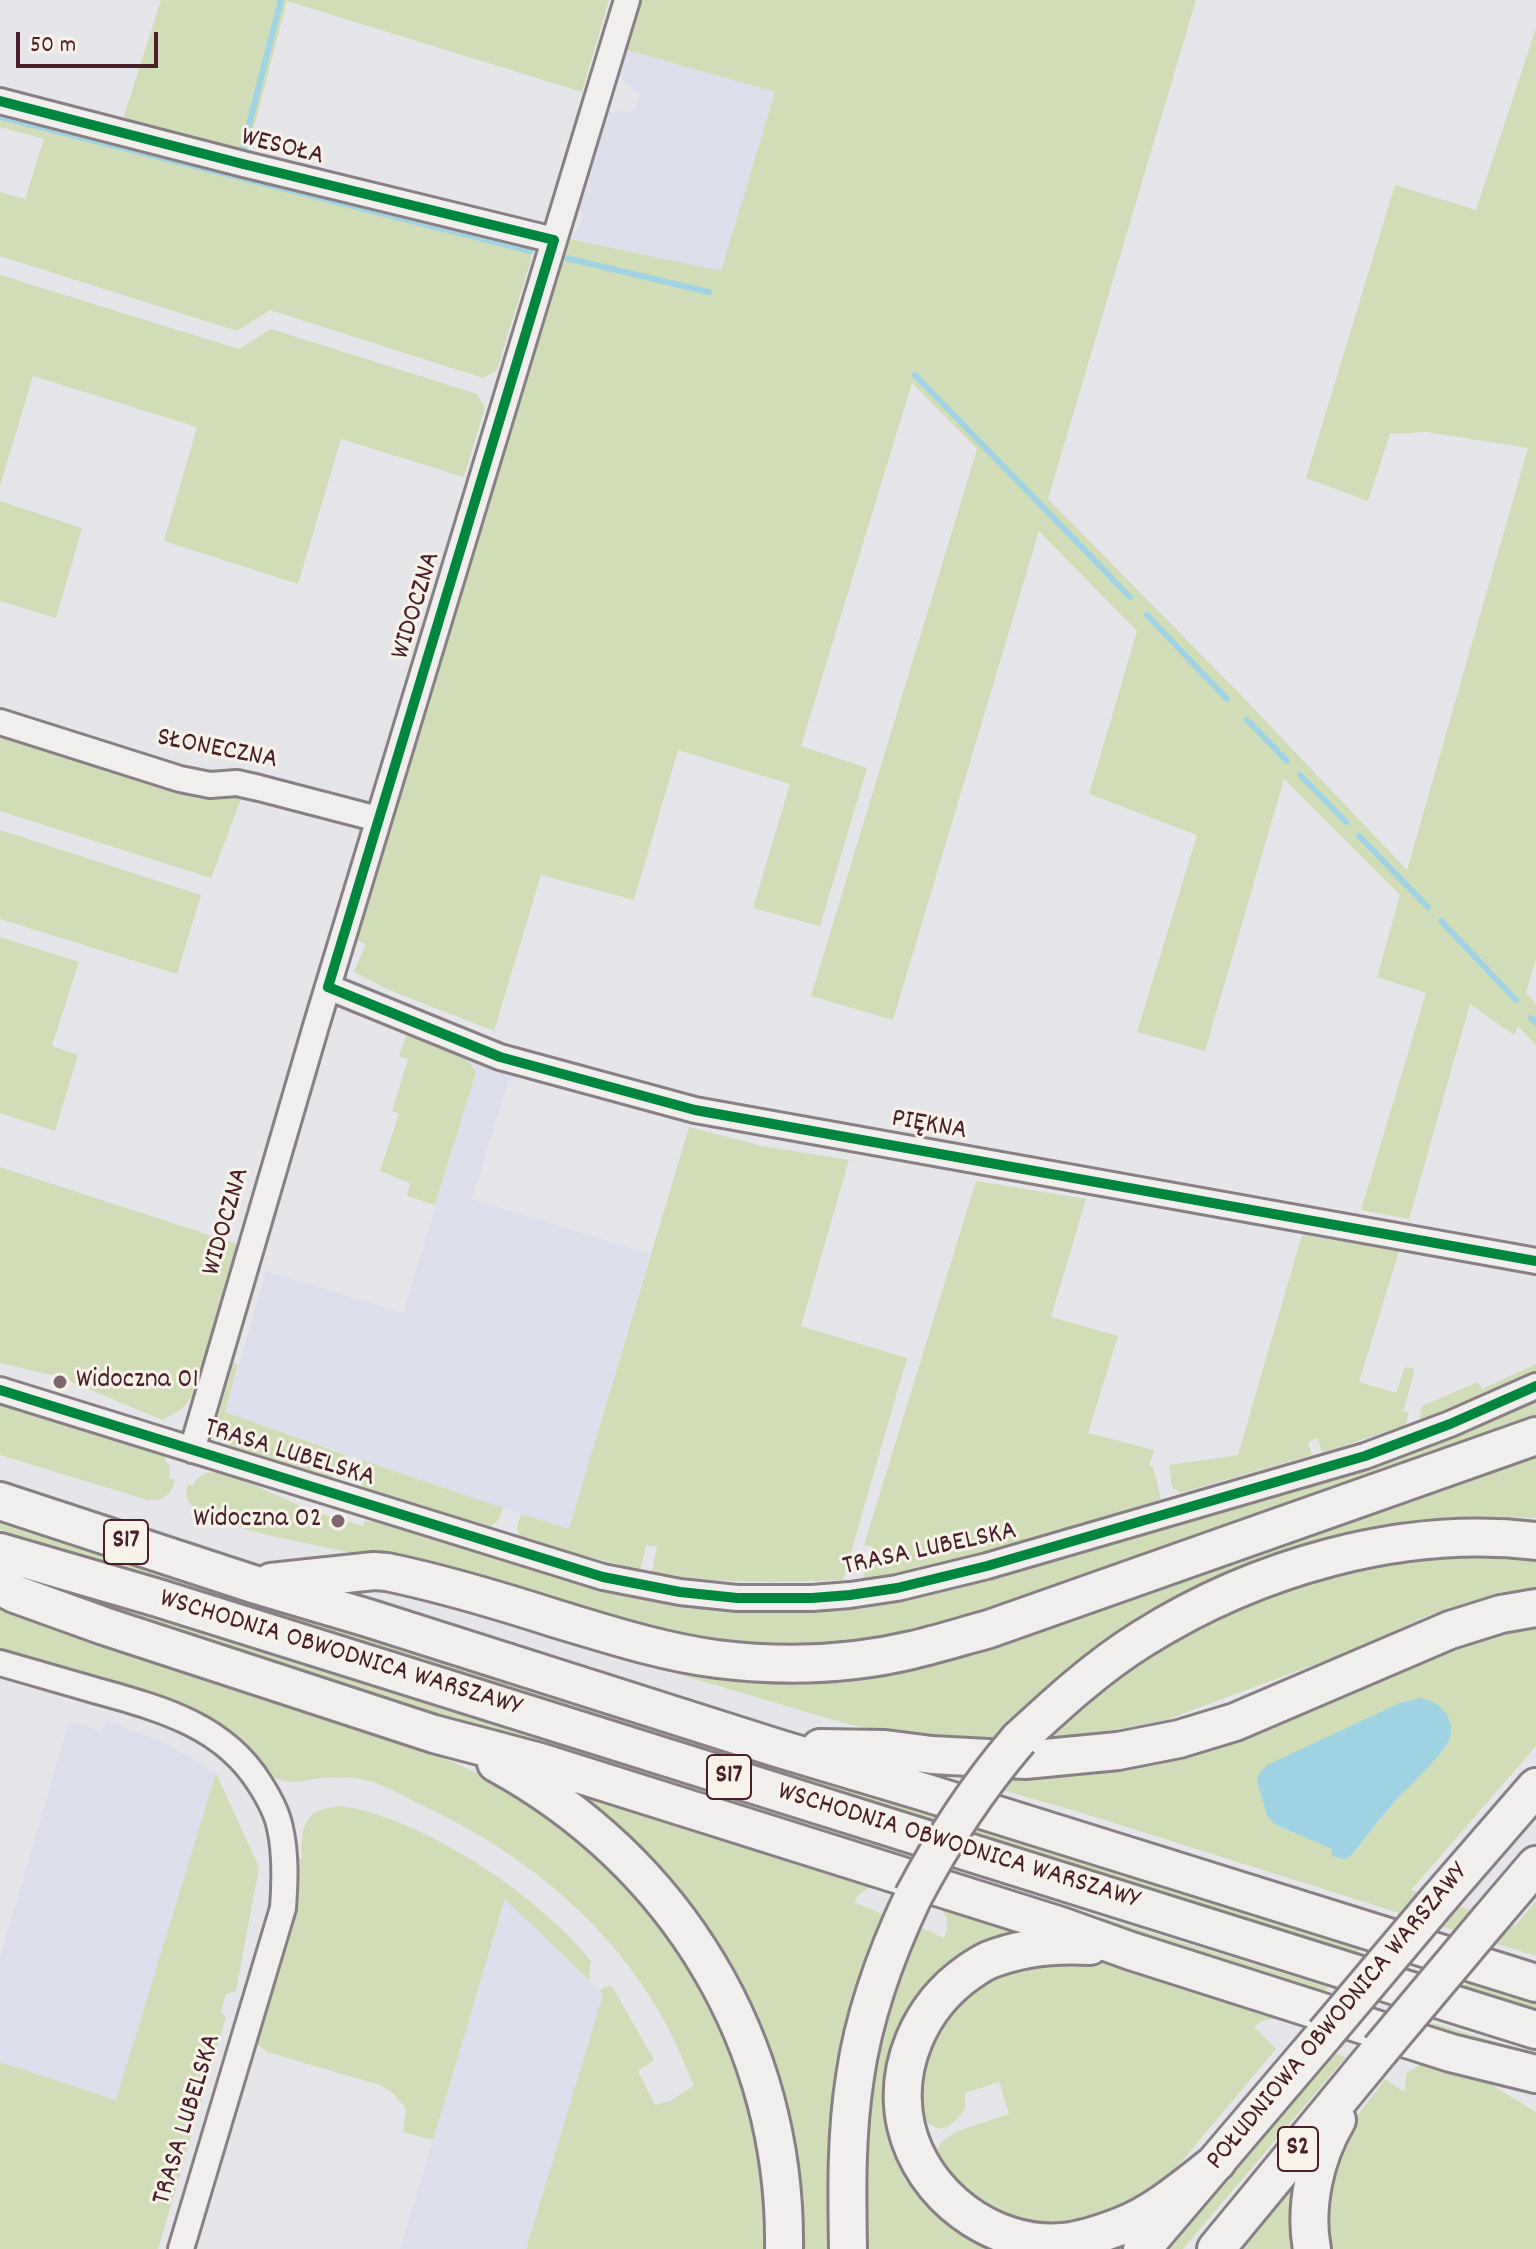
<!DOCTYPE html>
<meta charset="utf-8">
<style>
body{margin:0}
#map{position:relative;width:1536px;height:2249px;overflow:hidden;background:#e6e6ea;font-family:Dekko,sans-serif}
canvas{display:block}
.scale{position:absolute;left:16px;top:32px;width:142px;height:36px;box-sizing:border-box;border:4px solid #4a1f2b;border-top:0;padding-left:10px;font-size:24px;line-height:28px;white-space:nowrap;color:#4a1f2b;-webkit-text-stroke:6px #f7f3e8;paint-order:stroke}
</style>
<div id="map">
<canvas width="1536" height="2249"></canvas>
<div class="scale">50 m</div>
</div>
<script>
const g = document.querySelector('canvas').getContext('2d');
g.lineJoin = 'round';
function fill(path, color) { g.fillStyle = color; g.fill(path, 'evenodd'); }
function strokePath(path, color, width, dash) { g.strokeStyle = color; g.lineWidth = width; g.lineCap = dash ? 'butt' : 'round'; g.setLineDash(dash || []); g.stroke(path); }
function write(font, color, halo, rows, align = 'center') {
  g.font = font + ' Dekko,sans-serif'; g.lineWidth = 6; g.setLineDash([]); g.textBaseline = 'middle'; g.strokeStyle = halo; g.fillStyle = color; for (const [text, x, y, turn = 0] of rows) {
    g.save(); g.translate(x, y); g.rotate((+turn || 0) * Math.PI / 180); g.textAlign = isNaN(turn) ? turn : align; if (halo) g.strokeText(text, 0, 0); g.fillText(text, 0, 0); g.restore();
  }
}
fill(new Path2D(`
 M627 50 775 92 721 272 571 238 572 233 578 230 583 214 579 209 609 112 634 111 640 95 619 77Z
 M469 1061 519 1076 508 1082 472 1199 650 1254 569 1529 503 1508 225 1412 266 1271 403 1313 476 1073Z
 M106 1720 169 1745 216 1773 116 2100 0 2062V1958L69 1721 101 1731Z
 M506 1898 603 1995 526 2249H400Z`), '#dedfec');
fill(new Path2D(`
 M161 0H609L582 92 287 1 247 154 129 125 124 116Z
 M641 0H1196L1048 499 1240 694 1407 870 1528 448 1427 432 1390 434 1368 501 1306 478 1395 185 1476 210 1536 28V958L1526 993 1536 1004V1045L1518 1026 1514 1035 1470 1004 1409 1219 1361 1210 1426 993 1377 977 1400 895 1284 779 1205 1051 1137 1032 1197 835 1089 794 1137 631 1039 531 893 1020 811 996 977 449 912 383 801 746 867 768 820 926 753 908 790 784 678 750 634 900 541 875 494 1031 387 989 354 972 366 944 353 939 566 238 721 271 775 92 627 50Z
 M0 107 532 245 531 260 497 370 483 378 270 310 237 331 0 256V192L25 199 44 139 0 127Z
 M0 275 239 349 271 329 477 394 485 408 464 477 341 439 298 584 164 541 197 427 33 376 0 486Z
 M0 501 82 528 56 618 0 601Z
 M0 738 199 799 243 794 211 878 0 811Z
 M0 830 201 895 177 974 0 919Z
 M0 937 79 962 52 1046 78 1055 55 1131 0 1113Z
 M407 1034 469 1061 476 1073 435 1205 407 1196 410 1183 380 1171 399 1114 392 1111 408 1059 399 1056Z
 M689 1127 762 1146 849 1160 801 1326 907 1358 843 1580C779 1583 716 1584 652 1572L657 1546H646L640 1570 562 1550 521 1537C515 1530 518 1523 521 1514L569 1529Z
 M0 1167 240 1245 193 1395 182 1409 162 1420 60 1377 0 1363Z
 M976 1181 1086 1199 1051 1317 1118 1336 1088 1433 1154 1450 1149 1466 1153 1467 1161 1499 929 1571 863 1578 872 1546 864 1545Z
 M1302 1235 1399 1251 1359 1382 1396 1393 1405 1367 1415 1369 1403 1412 1409 1411 1406 1425 1322 1453 1318 1438 1308 1442 1312 1455 1180 1493 1172 1487 1169 1465 1238 1455Z
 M233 1364H238L225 1412 346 1455 339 1472 331 1477 233 1447 222 1438 217 1421Z
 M1536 1364V1370L1419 1421 1422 1406 1478 1382 1482 1389Z
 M1536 1397V1425L1289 1515 871 1649 719 1650 403 1564 263 1534 203 1517 188 1501 186 1493 188 1485 192 1486 196 1480 205 1473 213 1472 221 1473 254 1485 308 1509 335 1518 334 1523 344 1526 346 1521 363 1526 365 1521 398 1522 511 1564 635 1596 714 1609 770 1611 834 1609 899 1600 1059 1558 1365 1465Z
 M0 1404 163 1456 170 1467 169 1478 175 1480C172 1495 163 1501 148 1500L0 1455Z
 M1536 1445V1518C1459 1515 1350 1524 1278 1555 1251 1567 1224 1583 1197 1597 1166 1612 1127 1628 1099 1647 1059 1675 1025 1709 991 1745L883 1732 844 1723 627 1659 390 1585 791 1672Z
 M362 1460 503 1508C500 1516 499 1523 490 1526L363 1488 358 1477Z
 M0 1518 938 1813 932 1822 0 1530Z
 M1525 1555 1536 1556V1588L1500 1592 1429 1615 1343 1654 1166 1720 1054 1741 1042 1731 1153 1646 1277 1590 1334 1573 1388 1563 1459 1556Z
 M4 1572 910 1856 904 1865 138 1624Z
 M0 1607 82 1638 420 1747 498 1783 575 1834 644 1900 687 1959 725 2031 749 2101 765 2186 767 2249H526L603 1995 600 1991 604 1987 612 1986 654 2060 638 2071 655 2105 670 2101 694 2086C684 2062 674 2038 661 2015 609 1923 524 1854 430 1809 410 1800 390 1787 369 1781 352 1776 333 1777 315 1779 303 1781 292 1784 280 1780 262 1775 254 1756 241 1744 227 1731 212 1721 196 1713 169 1699 139 1692 110 1683 73 1673 37 1662 0 1651Z
 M1536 1623V1746L1411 1890 1515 1926 1536 1901V1956L1076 1811 995 1788 1010 1771 1472 1636ZM1443 1751 1389 1808 1351 1856 1276 1825 1268 1818Z
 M216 1773 259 1867 236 1991 226 1994 221 2012 226 2017 158 2249H0V2062L116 2100Z
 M551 1777 895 1883 890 1892 880 1887 871 1886 858 1895 854 1902 884 1915 859 1975 843 2029 832 2099 830 2249H799L784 2112 614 1825 583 1799Z
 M341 1806C424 1818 539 1896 591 1961L589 1980 505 1899 433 2140 403 2132 406 2109 394 2094 380 2085 267 2052 255 2042 294 1904 296 1859 302 1858C300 1825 305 1809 341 1806Z
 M968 1825 1362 1947 1354 1956 962 1834Z
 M940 1868 1328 1987 1319 1997 935 1877Z
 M933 1900 1059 1932 977 1955 894 2112 1017 2249H860L868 2059 911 1923 944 1938C951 1921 946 1912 933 1900Z
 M1096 1960 1126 1964 1477 2076 1536 2112V2249H1323L1319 2196 1348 2128 1385 2079 1404 2092 1407 2073 1421 2064 1419 2061 1416 2062 1283 2020C1271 2018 1262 2019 1254 2027L1276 2049 1177 2167 1136 2202 1100 2221 1041 2231 979 2208 935 2163C936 2155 936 2146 944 2140 958 2128 991 2121 1009 2114L999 2082 965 2093V2109L957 2119 949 2126 939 2129 924 2121 918 2115V2075L950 2004 1019 1961Z
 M1470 1980 1536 2000V2012L1461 1989Z
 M1433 2023 1536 2054V2064L1427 2030Z
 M1335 2053 1346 2057 1183 2249H1170Z
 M1301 2170 1289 2206 1292 2249H1236Z`), '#d0ddb6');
fill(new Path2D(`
 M1420 1698C1439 1701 1455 1716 1450 1737 1447 1752 1403 1792 1390 1807 1376 1823 1364 1840 1351 1856L1344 1859 1331 1856 1332 1849 1276 1825 1268 1818 1257 1782 1259 1774 1267 1765 1400 1703Z`), '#a0d4e4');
strokePath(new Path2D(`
 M0 117 531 251
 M243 148 281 0
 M566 258 709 292
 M915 375 1130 597
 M1147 615 1227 699
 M1247 720 1287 761
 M1300 775 1346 822
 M1359 836 1428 907
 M1441 921 1516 1000
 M1531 1018 1536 1023`), '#a0d4e4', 6);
const minor = new Path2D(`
 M0 101 243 164 554 240
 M0 722 180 779 210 785 237 783 259 788 378 819
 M328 987 500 1057 695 1110 1536 1261
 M0 1390 603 1577 680 1592 737 1598H812L850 1595 897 1588 987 1566 1365 1456 1450 1424 1536 1386
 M192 1450 316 1026 627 0
 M0 1663C32 1672 63 1681 94 1690 158 1708 223 1724 260 1784 269 1798 277 1812 280 1828 286 1854 285 1881 283 1908L181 2249`);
const highway = new Path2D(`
 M0 1501 253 1584 368 1618 777 1748 924 1792 1536 1983
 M0 1552 158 1598 1536 2030
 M271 1582 374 1571 387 1572C445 1584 501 1601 557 1619 610 1635 663 1652 717 1659 781 1667 849 1665 912 1650 938 1644 963 1636 989 1629L1536 1436
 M0 1586 15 1594 104 1626 434 1734 540 1762 1061 1926 1131 1951 1451 2053 1536 2074
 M1019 1739C1058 1703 1097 1667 1142 1639 1255 1568 1401 1525 1536 1541
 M820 1748 885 1749 932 1755 1025 1760 1118 1751 1179 1739 1235 1722 1450 1630 1501 1614 1536 1608
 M496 1763C676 1861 787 2043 784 2249
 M1438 1900 1536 1787
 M1490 1919 1536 1865
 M1090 1946C1056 1944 1022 1947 989 1960 982 1963 975 1968 969 1972 920 2006 893 2067 906 2126 922 2195 992 2248 1063 2242 1082 2240 1103 2233 1121 2226 1157 2212 1187 2185 1217 2162
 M848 2249C847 2192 846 2134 855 2077 864 2014 886 1954 913 1897
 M1142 2249 1325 2034
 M1216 2249 1380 2050
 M1312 2249C1304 2207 1315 2157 1337 2120`);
strokePath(minor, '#888084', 30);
strokePath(highway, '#888084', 42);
strokePath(minor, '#f0efed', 24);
strokePath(highway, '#f0efed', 36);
const highwayBridge = new Path2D(`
 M913 1897C943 1840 977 1788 1019 1739
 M1325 2034 1438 1900
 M1380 2050 1490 1919`);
strokePath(highwayBridge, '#888084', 42, []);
strokePath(highwayBridge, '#f0efed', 36);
strokePath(new Path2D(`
 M0 101 243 164 554 240 328 987 500 1057 695 1110 1536 1261
 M0 1390 603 1577 680 1592 737 1598H812L850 1595 897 1588 987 1566 1365 1456 1450 1424 1536 1386`), '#00873e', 10);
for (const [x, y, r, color] of [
 [60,1382,8,"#81656e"],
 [338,1521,8,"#81656e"]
]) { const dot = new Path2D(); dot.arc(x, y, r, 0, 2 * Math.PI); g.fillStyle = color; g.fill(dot); strokePath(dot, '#f7f3e8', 3); }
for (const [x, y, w] of [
 [126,1542,44],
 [729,1777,44],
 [1298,2149,40]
]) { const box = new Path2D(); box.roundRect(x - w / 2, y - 22, w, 44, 6); g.fillStyle = '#f7f3e8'; g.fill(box); strokePath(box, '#4a1f2b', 2); }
write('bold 26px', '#4a1f2b', null, [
 ["S17",126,1542],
 ["S17",729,1777],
 ["S2",1298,2149]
]);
write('28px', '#4a1f2b', '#f7f3e8', [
 ["WESOŁA",282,149,14],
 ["WIDOCZNA",418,606,-73],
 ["SŁONECZNA",217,751,11],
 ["PIĘKNA",929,1127,10],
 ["WIDOCZNA",228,1222,-74],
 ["TRASA LUBELSKA",289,1455,17],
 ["TRASA LUBELSKA",930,1551,-12],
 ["WSCHODNIA OBWODNICA WARSZAWY",340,1655,17],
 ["WSCHODNIA OBWODNICA WARSZAWY",958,1848,17],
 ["POŁUDNIOWA OBWODNICA WARSZAWY",1339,2018,-50],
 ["TRASA LUBELSKA",189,2120,-73]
]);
write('28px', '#4a1f2b', '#f7f3e8', [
 ["Widoczna 01",76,1382],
 ["Widoczna 02",322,1521,"right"]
], 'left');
</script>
